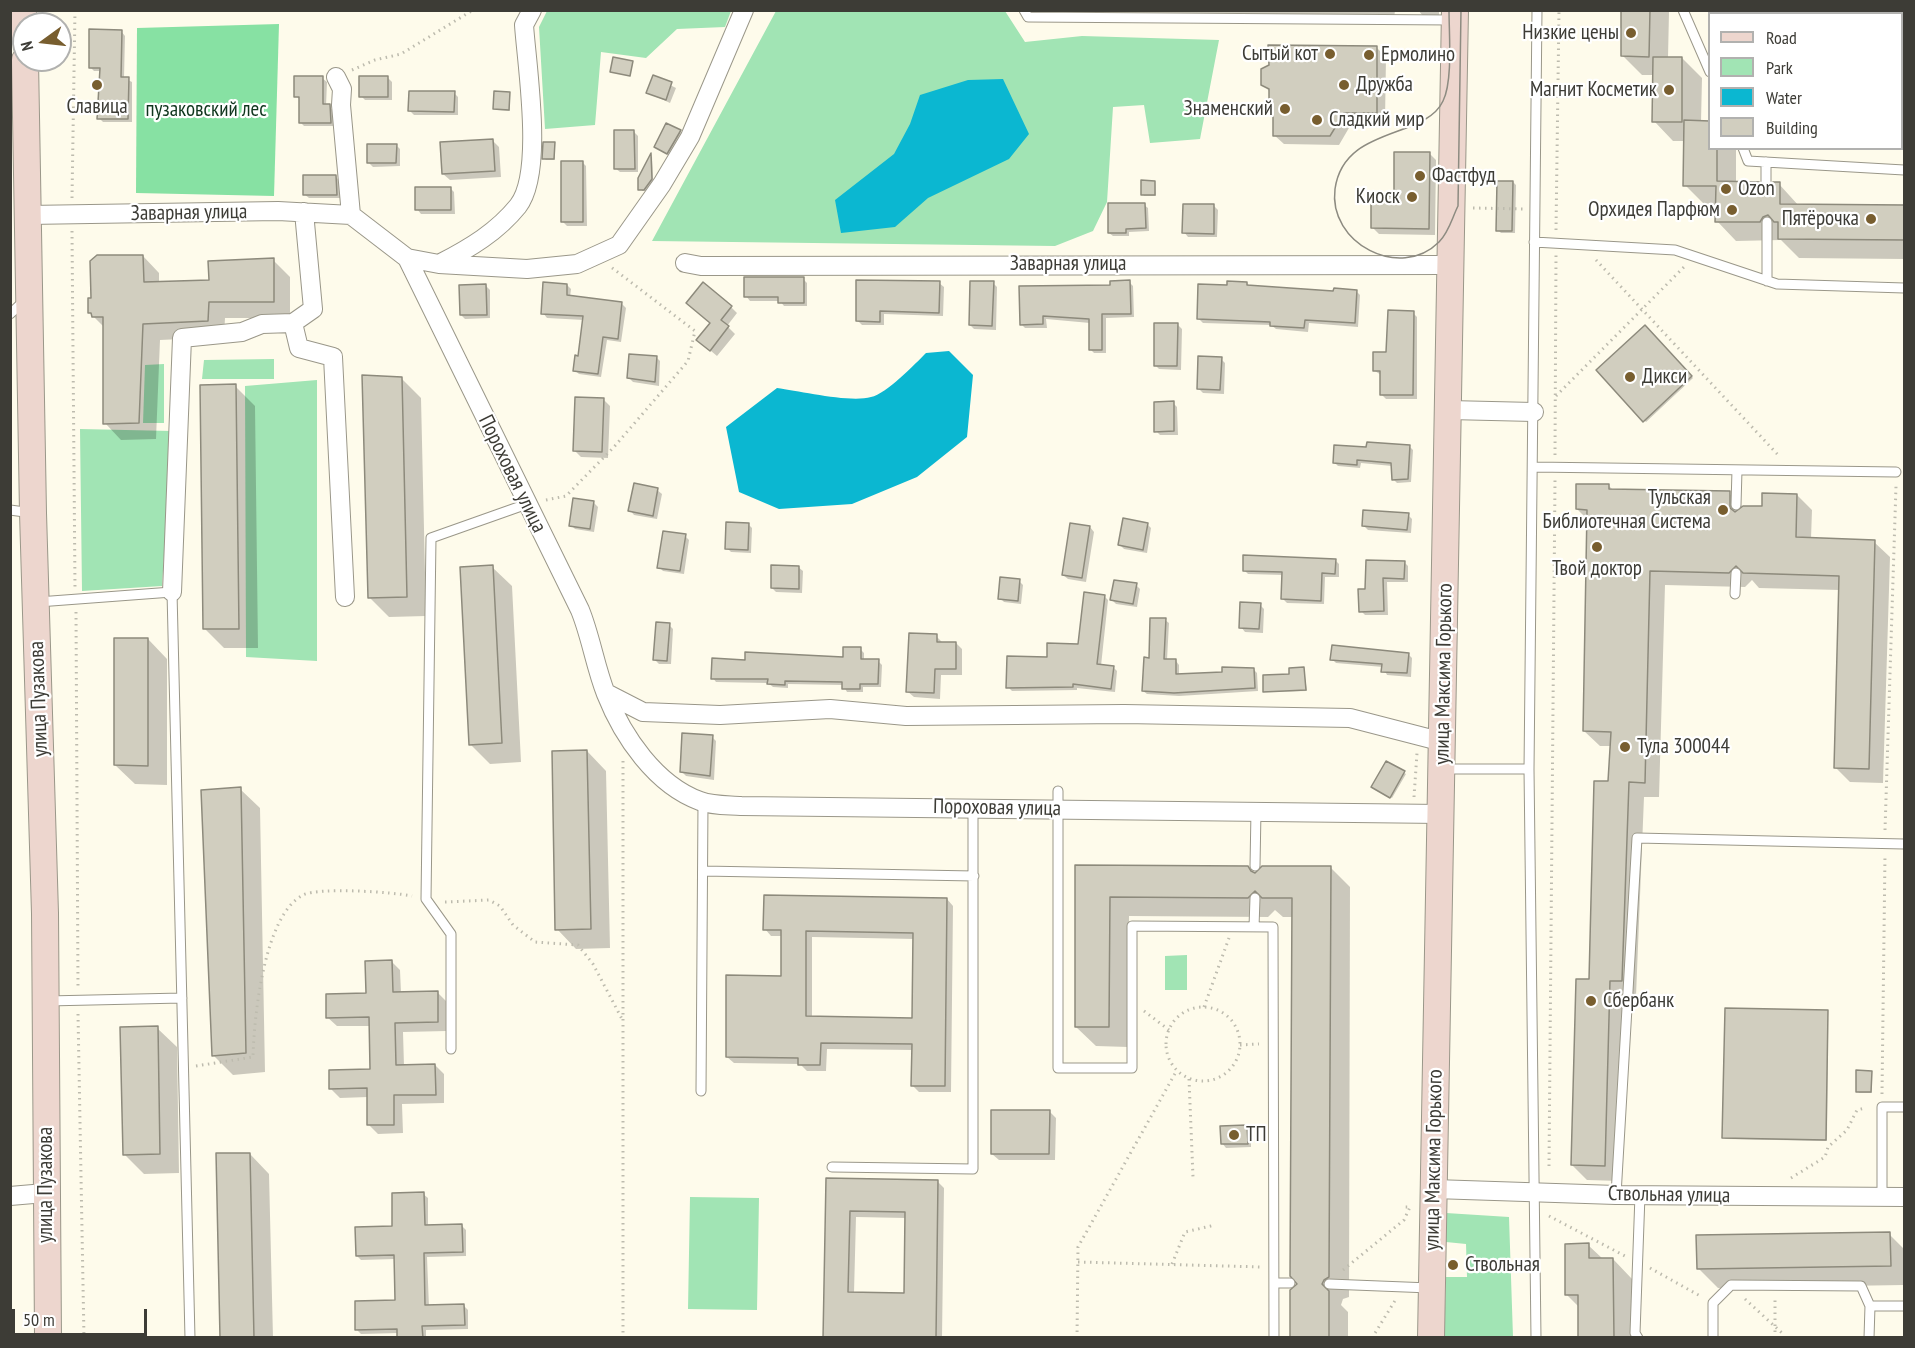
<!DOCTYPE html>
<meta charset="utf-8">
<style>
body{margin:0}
#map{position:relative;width:1915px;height:1348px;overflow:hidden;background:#fefbeb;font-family:"PT Sans Narrow",sans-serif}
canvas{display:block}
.frame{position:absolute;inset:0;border:12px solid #3d3c36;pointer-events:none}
.legend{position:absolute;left:1708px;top:12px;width:195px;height:138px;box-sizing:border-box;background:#fff;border:2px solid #b1b1af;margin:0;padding:8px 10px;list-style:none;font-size:18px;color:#3d3c36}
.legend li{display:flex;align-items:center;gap:12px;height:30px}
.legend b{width:30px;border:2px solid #b1b1af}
.north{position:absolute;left:12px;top:12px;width:60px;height:60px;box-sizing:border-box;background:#fff;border:2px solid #b1b1af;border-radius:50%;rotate:255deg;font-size:16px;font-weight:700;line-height:24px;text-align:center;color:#3d3c36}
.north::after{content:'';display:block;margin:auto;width:21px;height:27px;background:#785e2f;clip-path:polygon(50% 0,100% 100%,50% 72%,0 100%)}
.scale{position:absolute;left:12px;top:1309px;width:135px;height:27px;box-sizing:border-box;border:3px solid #3d3c36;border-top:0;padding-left:8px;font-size:18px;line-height:21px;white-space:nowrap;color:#3d3c36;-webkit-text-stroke:4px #fff;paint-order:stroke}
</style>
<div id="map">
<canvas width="1915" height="1348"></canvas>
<div class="frame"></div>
<ul class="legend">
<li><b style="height:8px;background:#edd6ce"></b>Road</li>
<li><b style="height:16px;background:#a1e4b4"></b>Park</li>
<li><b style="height:16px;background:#0bb7d1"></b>Water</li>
<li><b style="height:16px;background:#d1cebf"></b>Building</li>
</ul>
<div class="north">N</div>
<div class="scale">50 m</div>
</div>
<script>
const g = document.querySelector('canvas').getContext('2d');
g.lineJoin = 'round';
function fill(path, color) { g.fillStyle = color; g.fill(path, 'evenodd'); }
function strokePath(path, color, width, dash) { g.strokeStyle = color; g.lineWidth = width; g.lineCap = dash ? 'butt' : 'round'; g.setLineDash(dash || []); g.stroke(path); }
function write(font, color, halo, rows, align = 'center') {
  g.font = font + ' "PT Sans Narrow",sans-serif'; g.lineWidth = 4.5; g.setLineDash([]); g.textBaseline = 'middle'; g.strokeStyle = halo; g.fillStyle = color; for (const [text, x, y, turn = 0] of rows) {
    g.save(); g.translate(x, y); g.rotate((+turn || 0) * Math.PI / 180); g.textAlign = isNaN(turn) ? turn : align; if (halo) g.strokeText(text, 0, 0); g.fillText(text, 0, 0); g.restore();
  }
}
fill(new Path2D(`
 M547 11V10L731 11 725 27 677 29 646 58 601 52 595 125 545 129 539 27Z
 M776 11H1005L1025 42 1082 36 1219 40 1200 139 1150 143 1144 105 1113 107 1107 202 1093 231 1055 246 652 241Z
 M274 359V379H202L204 360Z
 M164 364V423H143L145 365Z
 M317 380V661L246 657 245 386Z
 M80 429 172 431 162 586 82 591Z
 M1187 955V990H1165V956Z
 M690 1197 759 1198 757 1310 688 1309Z
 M1446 1213 1509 1217 1513 1337H1444L1446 1277H1467L1466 1244 1446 1242Z`), '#a1e4b4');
fill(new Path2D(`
 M279 24 274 196 136 193 137 28Z`), '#87e1a3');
fill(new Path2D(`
 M1003 79 1029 134 1009 159 928 198 895 227 841 233 835 200 894 154 910 124 920 95 968 80Z
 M949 351 973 375 967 437 917 477 852 504 779 509 739 492 726 427 777 388C800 391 850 403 871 397 886 394 915 364 926 353Z`), '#0bb7d1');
fill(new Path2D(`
 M1081 10H1395L1394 20 1087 17Z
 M1418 10H1439V16H1423Z
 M1622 10 1669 12 1668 58H1682L1702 78 1701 122 1710 148H1736V183L1766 190 1779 184 1799 206 1904 207V259L1799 258 1781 240 1736 241 1717 221V205H1705L1685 185V141H1673L1654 121V75H1642L1622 55Z
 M1799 10H1834V14H1798Z
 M121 31 125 36 124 78 132 82V122H103L99 118 102 71H94L90 67Z
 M1377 48 1386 57 1385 121H1353L1339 145 1284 144 1274 135 1275 113 1270 92 1263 84Z
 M654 77 676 88 670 103 648 93Z
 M322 78 327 82 326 106 333 110 335 126H304L300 122V100L296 96Z
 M388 78 392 82V100H365L361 96Z
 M454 93 458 97V115H414L410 111Z
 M509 94 510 111 496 110 495 108Z
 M634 132 638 136V172H620L615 168Z
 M680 132 684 136 671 157 656 147Z
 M492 140 499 147 501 177 450 180 443 174Z
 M554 144 555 160H546L544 158Z
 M396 145 400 149V166L373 167 368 162Z
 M1429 153 1436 160 1435 235 1379 234 1373 228Z
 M652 156 653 181 646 191H642L639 179Z
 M582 162 586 166 587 226H567L563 222Z
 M335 176 340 181 341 198H309L304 194Z
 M1155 182 1156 196H1144L1143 194Z
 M1513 182 1516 185 1515 233H1501L1498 230Z
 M450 188 454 192 455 214H421L417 209Z
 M1144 205 1148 208 1149 231 1129 232V236H1113L1109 233Z
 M1214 206 1218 210 1217 237H1188L1184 232Z
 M143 256 159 273V283L210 282 273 260 290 277V318H225L224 337 160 340 156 439 121 440 105 423 104 327 90 313 93 299Z
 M803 279 807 283V306H784L780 301H750L746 296Z
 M1129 282 1133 286 1134 317 1106 318V353H1094L1090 349V323L1046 319 1047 328H1025L1021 324Z
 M939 283 944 287 943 316 884 314V325H862L858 321Z
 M993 283 997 287 996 330 974 329 970 325Z
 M1247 283 1251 287 1335 293 1356 291 1360 295 1358 327 1309 323 1308 332 1276 329 1271 325 1203 323 1198 318Z
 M567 285 571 289 570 297 622 304 626 308 621 342 607 340 601 377 579 374 574 370 580 357 584 320 547 318 543 313Z
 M486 286 490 290V318L465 319 461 315Z
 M731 307 737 313 727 326 735 334 717 356 698 340Z
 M1413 313 1417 317V399H1386L1382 395 1381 375 1375 371Z
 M1177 324 1182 329 1181 370 1159 369 1155 365Z
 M1645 327 1693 378 1646 422 1598 370Z
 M656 357 660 361 659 386 633 382 629 378Z
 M1221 359 1225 363 1224 394 1203 393 1199 389Z
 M401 378 421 398 426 616 389 617 369 597Z
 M235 386 255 406 258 648H224L205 629Z
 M603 399 610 406 608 458 581 457 574 450Z
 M1173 403 1177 407 1178 435H1160L1156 431Z
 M1409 446 1413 450 1411 482 1397 483 1393 479 1392 466 1361 463 1360 468 1338 466 1335 463 1368 449Z
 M1609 486 1613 490 1729 493 1743 507H1763L1797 495 1812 510 1811 539 1874 542 1890 557 1883 783 1850 782 1835 767 1840 590 1759 588 1752 580 1745 587 1665 585 1659 797H1644L1636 996H1625L1620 1181 1587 1180 1572 1165 1612 746H1600L1584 731 1588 520 1577 509Z
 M657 490 662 494 657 519 634 515 630 510Z
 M594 503 598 507 594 532 575 529 571 525Z
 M1408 515 1412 519 1411 533 1368 530 1364 526Z
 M748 524 752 528 751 553 731 552 727 548Z
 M1147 524 1151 528 1147 553 1124 549 1120 545Z
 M1071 525 1090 527 1094 532 1086 582 1068 579 1063 575Z
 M685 536 689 540 684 574 663 571 659 567Z
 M1335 560 1339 564V577H1325L1324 604 1287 603 1283 599 1284 575 1248 574 1244 570Z
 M1368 561 1404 562 1408 566V582H1387L1388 615H1365L1361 611 1367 590Z
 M492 567 512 586 521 762 490 764 470 744Z
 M798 567 803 571 802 593 776 592 772 588Z
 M1019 581 1023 585 1021 604 1004 602 1000 598Z
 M1136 585 1140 589 1137 607 1116 604 1112 600Z
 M1104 596 1108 600 1101 666 1113 667 1117 671 1115 692 1077 688V690L1012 691 1008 687 1049 658 1080 645Z
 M1260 605 1264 609 1263 633 1245 632 1241 627Z
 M1165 620 1169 623 1167 660 1176 661 1179 665V675L1223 674 1253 669 1257 673 1258 691 1179 696 1147 694 1143 691Z
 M669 625 673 629 671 664H659L654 659Z
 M936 636 943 643H956L962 649V675H941L940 699 914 697 907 691Z
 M148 639 167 659V785L135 784 115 765Z
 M860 649 864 653V661H878L882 665 881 687H863V692H847L843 685 788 684V688L773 687 768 683 716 682 713 678 746 661 844 658Z
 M1408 654 1412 658 1411 677 1387 675 1383 667 1336 663 1332 659Z
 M1304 669 1307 691 1265 692 1291 676Z
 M712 737 716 741 714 780 686 776 682 772Z
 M587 751 606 771 610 948 576 949 557 929Z
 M1387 763 1406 774 1392 798 1374 788Z
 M240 789 260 808 265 1072 233 1075 213 1055Z
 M1077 866 1248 867 1255 874 1331 868 1350 887 1349 1297 1343 1299 1341 1305 1348 1312V1338H1291L1299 1284 1294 917H1283L1275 910 1268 917 1129 916 1128 1047 1096 1046 1076 1027Z
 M947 899 953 906 951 1092H919L912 1085 913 1050 827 1049 826 1071H807L800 1064 734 1063 727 1057 782 977 783 936H771L765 929ZM812 937 915 939 914 1019 812 1018Z
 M391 961 400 970 401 993 437 992 446 1001 447 1031 403 1032 404 1066 435 1065 444 1074V1103L402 1104 403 1133 378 1134 369 1125 368 1097 340 1098 331 1089 372 1070 370 1026H337L327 1017 367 994Z
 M1828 1012 1827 1141 1726 1139 1724 1138Z
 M157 1028 177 1047 179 1173 144 1174 124 1154Z
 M1871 1072 1872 1093H1859L1858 1091Z
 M1049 1111 1056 1118 1055 1160H999L992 1154Z
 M1247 1127 1251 1131V1147L1226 1148 1222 1143Z
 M250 1154 269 1174 273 1338H222Z
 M828 1180 937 1181 944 1188 942 1338H824ZM856 1217 906 1218 905 1294 854 1293Z
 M423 1194 428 1198V1226L461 1225 466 1230V1256L427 1257 429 1307 464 1306 468 1310V1329L426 1330V1338H399V1333L361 1334 357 1330 396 1301 395 1259 361 1260 357 1256 394 1227Z
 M1889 1234 1904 1249V1285L1718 1288 1698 1268Z
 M1588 1245 1603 1259H1613L1632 1279 1633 1338H1580V1308L1567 1295Z`), '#0003');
const building = new Path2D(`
 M1621 10H1650L1649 57 1621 56Z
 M89 29 122 30 121 77H129L128 119H97L100 68H89Z
 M1268 45 1377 46V113H1344L1330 136H1273V112L1269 109V89L1261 85V69L1269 65Z
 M613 57 633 61 630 76 610 72Z
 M1653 57H1682V122H1652Z
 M653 75 672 82 666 100 646 93Z
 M294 76H323V104H330L331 123H299V97H294Z
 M359 76H388V97H359Z
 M409 91H455L454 112 408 111Z
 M494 91 510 92 509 110 493 109Z
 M1684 120 1710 121V148H1717V181L1759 182 1765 189 1773 182H1780V204L1905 205V240L1778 239V222H1774L1768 215 1763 217 1760 222H1715L1716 186H1683Z
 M666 123 681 130 667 154 654 147Z
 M614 130H634L635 169H614Z
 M493 139 495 171 442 174 440 142Z
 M543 142H555L554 159H542Z
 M367 144H397L396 163H367Z
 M1394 152H1430L1429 229 1371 228V196H1394Z
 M651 153 652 179 644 190H638V178Z
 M561 161H583V222H561Z
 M303 175H336L337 195H303Z
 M1141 180 1155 181V195H1141Z
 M1497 181H1513L1512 231H1496Z
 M415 187H451V210H415Z
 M1108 203H1145L1146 228 1126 229V233H1108Z
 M1183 204H1214V234L1182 233Z
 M97 255H143L144 282 209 280 208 261 274 258V302H209L208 321 143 324 139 423 103 424V317H92L91 313H88V298H91L90 261Z
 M744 277H804V303H778V297H744Z
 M856 280 940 281 939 313 880 311V322L856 321Z
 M1130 280 1131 314H1102V350H1089V319L1043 316V324L1020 325 1019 286 1110 285V281Z
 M970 281H994L992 326 969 325Z
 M1227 281 1247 282V285L1333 291 1334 288 1357 290 1355 323 1305 320 1304 328 1270 326V322L1197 319 1198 284 1227 285Z
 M543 282 567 284V295L622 302 618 339 603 337 598 374 573 371 575 355 578 356 583 316 541 314Z
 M703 282 732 306 721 320 729 326 710 351 696 340 710 323 686 303Z
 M486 284 487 315H460L459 285Z
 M1388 310 1414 311 1413 395H1380V371H1373V352H1386Z
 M1154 323H1178L1177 366H1154Z
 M1645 325 1692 376 1643 422 1596 370Z
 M629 354 657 356 655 382 627 378Z
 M1198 356 1222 357 1220 390 1197 389Z
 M362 375 402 377 407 597 368 598Z
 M236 384 239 629H203L200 385Z
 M575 397 604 398 602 452 573 451Z
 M1174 401V431L1154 432V402Z
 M1367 442 1410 445 1408 479 1392 480 1391 463 1357 460V465L1333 463 1334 445 1366 447Z
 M634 483 658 488 653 516 628 511Z
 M1576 484H1609V489L1730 491V508L1735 512 1743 506H1762V493L1797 494 1796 537 1875 540 1869 769 1834 768 1839 576 1743 573 1736 566 1729 573 1650 571 1645 783 1629 782 1622 981H1610L1605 1166 1571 1165 1576 979H1589L1594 781H1608L1611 732 1583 731 1587 510 1576 509Z
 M573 498 594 501 590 529 569 526Z
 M1363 510 1409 513 1407 530 1362 526Z
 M1123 518 1148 523 1143 550 1118 545Z
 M726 522 749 523 748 550 725 549Z
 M1070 523 1090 526 1082 578 1062 575Z
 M663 531 686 534 680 571 657 568Z
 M1243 555 1336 559 1335 574 1322 573 1321 601 1281 599 1282 572 1243 571Z
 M1366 560 1405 561 1404 579 1383 578 1384 611 1359 612 1358 589H1365Z
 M493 565 502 743 469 745 460 567Z
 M771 565 799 566V589L771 588Z
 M1000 577 1020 579 1018 601 998 599Z
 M1114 580 1137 583 1133 604 1110 600Z
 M1084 592 1105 595 1097 664 1114 666 1111 689 1073 684V687L1006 688 1007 656 1047 657V643L1078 644Z
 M1240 602 1261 603 1259 629 1239 628Z
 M1150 618H1166L1164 659H1176V674L1222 672V667L1254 668 1255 688 1174 693 1142 691 1144 657 1149 658Z
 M656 622 670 623 667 661 653 660Z
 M909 633 937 634V642H956V669H935L934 693 906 692Z
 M114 638H148V766L114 765Z
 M1332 645 1409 653 1407 673 1381 672 1382 664 1330 660Z
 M843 647H861V659H879L878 684H860V689H842V682L785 681V685L767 684 768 679H711L712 658 745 660V652L843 657Z
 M1304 667 1306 690 1263 692V675L1289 674V668Z
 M682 733 713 735 710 776 680 772Z
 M587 750 591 929 555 930 552 751Z
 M1386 761 1405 771 1390 798 1371 787Z
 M241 787 246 1053 212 1056 201 790Z
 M1075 865 1248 866 1251 871 1255 873 1262 866H1331L1329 1277 1324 1280 1322 1284 1329 1291V1338H1290V1290L1297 1284 1290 1276 1292 898H1262L1255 891 1248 898 1110 897 1109 1027H1075Z
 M764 895 947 898 945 1086H911L912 1044 821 1043 820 1065H798V1058L726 1057V975L781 976V930H763ZM806 931 913 933 912 1018 806 1016Z
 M392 960 393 992 438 991V1022L395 1023 396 1065 435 1064 436 1095H394V1125H367V1088L329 1089V1070L370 1069 369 1017 326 1018V994L366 993 365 961Z
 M1725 1008 1828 1010 1826 1140 1722 1138Z
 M158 1026 160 1154 123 1155 120 1027Z
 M1856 1070 1872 1071 1871 1092H1856Z
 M991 1110H1050L1049 1154H991Z
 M1247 1125 1248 1144H1221L1220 1126Z
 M216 1153H250L254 1338H220Z
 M826 1178 938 1180 936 1338H823ZM850 1211 905 1212 904 1293 848 1292Z
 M424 1192 425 1225 462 1224 463 1252 424 1253 425 1305 464 1304 465 1325 422 1326 423 1338H397V1329L355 1330V1301L395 1300 394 1255 356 1256 355 1227 392 1226V1193Z
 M1890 1232 1891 1266 1697 1269 1696 1235Z
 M1589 1243V1258H1613L1614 1338H1578V1295H1565V1244Z`);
fill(building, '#d1cebf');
strokePath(building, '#8d8a7c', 1.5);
const lane = new Path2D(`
 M1024 10 1028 17 1452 20
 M1683 10 1710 72
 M1743 148 1748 161 1904 170
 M1766 162V182
 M1767 222V281
 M1534 242 1675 250 1777 284 1904 288
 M10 314 24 301
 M1534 467 1896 472
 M1736 505 1737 470
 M10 510 32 513
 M1735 594 1736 573
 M38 602 172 592 190 1338
 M1442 769H1529
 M1058 791V1068H1132V926L1273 927 1274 1338
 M1255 866 1256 811
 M703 871 974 876
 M1254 927 1255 898
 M47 1001 182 998
 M451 1049V934L426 899 431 538 527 504
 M701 1091 703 803
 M832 1167 973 1169V807
 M1616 1195 1637 838 1904 844
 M1882 1197V1107H1904
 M1274 1283H1290
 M1329 1284 1430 1288
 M1536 1338 1529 769 1537 10
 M1638 1338 1635 1333 1640 1195
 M1713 1338V1303L1731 1285 1861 1286 1870 1306H1904
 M1869 1338 1870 1306`);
const street = new Path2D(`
 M336 77 342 89 341 105 351 215
 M28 215 278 211 351 215 407 258 439 264 527 269 577 264 619 245 662 184 690 137 744 10
 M407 258 580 610C591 637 595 666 606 694 623 737 656 785 700 801 713 806 729 805 741 806L1441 814
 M441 263C470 248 497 232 518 206 544 173 527 68 524 25L532 10
 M685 263 701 266 1452 265
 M293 323 299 348 333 357 345 597
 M1449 410 1534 412
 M172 592 182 338 242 332 262 324 293 323 313 309 304 212
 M606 693 643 712 720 715 830 709 906 716 1124 714 1350 718 1443 742
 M1434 1189 1616 1195 1904 1197
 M10 1196 45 1193`);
const secondary = new Path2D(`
 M23 10 24 35
 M25 60 33 513 45 913 48 1338
 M1431 1338 1455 10`);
strokePath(lane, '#9a9789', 11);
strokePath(street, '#9a9789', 20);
strokePath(secondary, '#9a9789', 28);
strokePath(new Path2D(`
 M352 70 375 60 401 54 473 10
 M1902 115H1904
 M1902 146H1904
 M72 198 75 10
 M1473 208 1524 209
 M1556 230 1559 10
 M72 231 75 588
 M1596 260 1780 457
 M1556 396 1684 267
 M1555 455 1556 255
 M546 500 566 496 614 447 688 361 695 331 611 267
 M76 612 78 987
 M623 761V1338
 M1414 797 1417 753
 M1885 830 1896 486
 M445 902 489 900 500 906 513 925 535 942 578 945 593 964 622 1019
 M1204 1007 1229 938
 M1166 1044a37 37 0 1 1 74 0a37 37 0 1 1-74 0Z
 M1144 1011 1169 1030
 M78 1014 84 1338
 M1240 1045 1259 1044
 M196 1066 253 1057C254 1017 264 915 303 895 319 887 393 892 412 896
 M1189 1079 1193 1177
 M1882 1094 1885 855
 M1549 1166 1555 480
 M1791 1178 1825 1157 1828 1147 1847 1130 1857 1110 1865 1108
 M1549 1216 1625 1256
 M1078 1262 1262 1267
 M1172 1264 1185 1232 1215 1225
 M1650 1268 1702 1297
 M1343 1270 1404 1220 1410 1207H1404
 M1745 1299 1782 1333
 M1077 1338 1078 1247 1177 1070
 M1372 1338 1396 1299
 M1775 1338V1297`), '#bdbbae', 3, [1.5, 4.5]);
strokePath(lane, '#fff', 9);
strokePath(street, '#fff', 18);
strokePath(secondary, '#edd6ce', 26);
strokePath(new Path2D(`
 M1449 10C1449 34 1453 81 1443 101 1425 140 1344 125 1335 189 1328 243 1400 281 1439 242 1449 232 1452 218 1458 206L1461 10`), '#8d8b81', 1.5);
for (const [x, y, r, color] of [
 [1631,33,6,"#785e2f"],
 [1330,54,6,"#785e2f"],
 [1369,55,6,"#785e2f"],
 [97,85,6,"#785e2f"],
 [1344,85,6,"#785e2f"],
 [1669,90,6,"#785e2f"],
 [1285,109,6,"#785e2f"],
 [1317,120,6,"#785e2f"],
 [1420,176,6,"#785e2f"],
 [1726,189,6,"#785e2f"],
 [1412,197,6,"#785e2f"],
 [1732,210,6,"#785e2f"],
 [1871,219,6,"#785e2f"],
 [1630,377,6,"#785e2f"],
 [1723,510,6,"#785e2f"],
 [1597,547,6,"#785e2f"],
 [1625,747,6,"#785e2f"],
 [1591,1001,6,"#785e2f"],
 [1234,1135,6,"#785e2f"],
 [1453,1265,6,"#785e2f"]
]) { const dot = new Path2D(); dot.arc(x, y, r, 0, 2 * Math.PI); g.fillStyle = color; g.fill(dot); strokePath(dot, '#fff', 2); }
write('21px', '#3d3c36', '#fff', [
 ["Низкие цены",1619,33,"right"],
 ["Сытый кот",1318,54,"right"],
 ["Ермолино",1381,55],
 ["Дружба",1356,85],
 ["Магнит Косметик",1657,90,"right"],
 ["Славица",97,107,"center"],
 ["Знаменский",1273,109,"right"],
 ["Сладкий мир",1329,120],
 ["Фастфуд",1432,176],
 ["Ozon",1738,189],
 ["Киоск",1400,197,"right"],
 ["Орхидея Парфюм",1720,210,"right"],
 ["Пятёрочка",1859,219,"right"],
 ["Дикси",1642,377],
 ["Тульская",1711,498,"right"],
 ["Библиотечная Система",1711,522,"right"],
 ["Твой доктор",1597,569,"center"],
 ["Тула 300044",1637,747],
 ["Сбербанк",1603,1001],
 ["ТП",1246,1135],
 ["Ствольная",1465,1265]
], 'left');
write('21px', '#0f351d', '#fff', [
 ["пузаковский лес",206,110]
]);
write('21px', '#3d3c36', '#fff', [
 ["Заварная улица",189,213,-1],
 ["Заварная улица",1068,264],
 ["Пороховая улица",512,474,64],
 ["улица Максима Горького",1444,674,-89],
 ["улица Пузакова",39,699,-92],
 ["Пороховая улица",997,808,1],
 ["улица Максима Горького",1434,1160,-89],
 ["улица Пузакова",46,1185,-90],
 ["Ствольная улица",1669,1195,1]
]);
</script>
